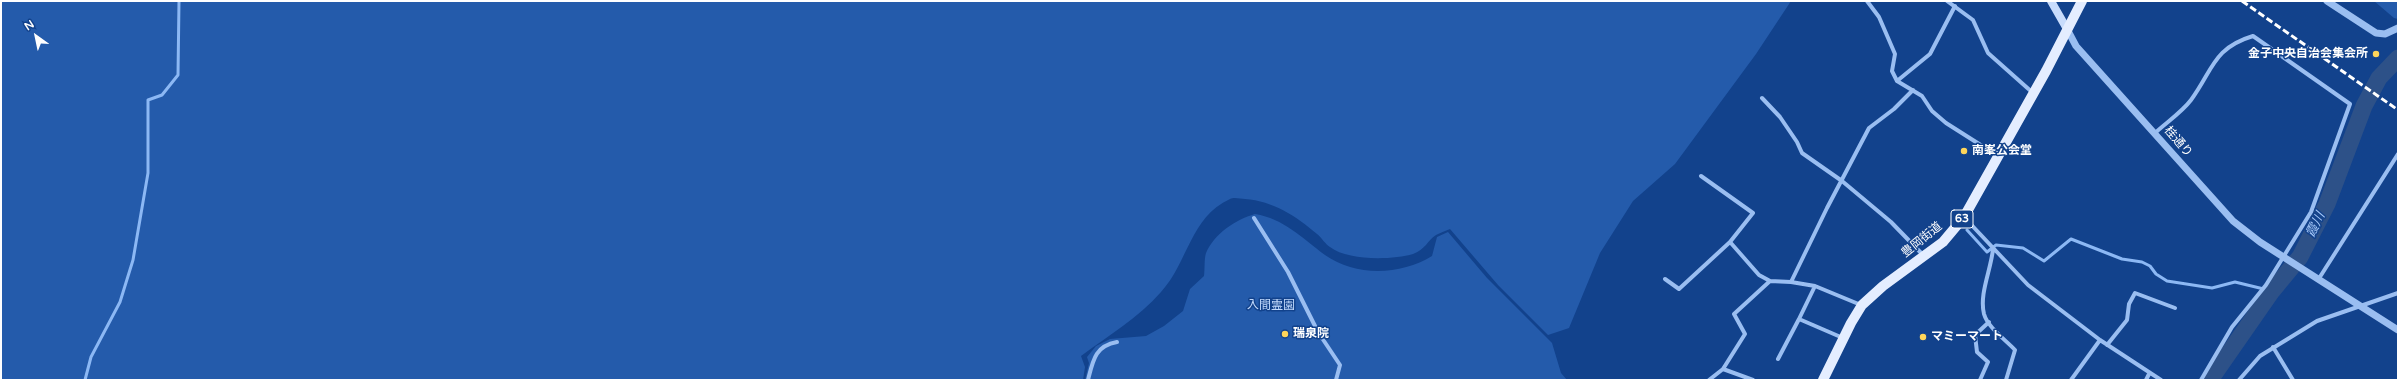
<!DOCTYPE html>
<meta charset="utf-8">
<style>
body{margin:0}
#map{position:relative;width:2399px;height:381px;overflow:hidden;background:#12428c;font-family:"Varela Round",sans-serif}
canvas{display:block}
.frame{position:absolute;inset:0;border:2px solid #fff;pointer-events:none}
.north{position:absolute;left:16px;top:16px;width:40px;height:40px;-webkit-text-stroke:3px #12428c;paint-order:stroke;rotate:327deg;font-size:11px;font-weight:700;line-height:16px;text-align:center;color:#fff}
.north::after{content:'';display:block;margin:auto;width:14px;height:18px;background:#fff;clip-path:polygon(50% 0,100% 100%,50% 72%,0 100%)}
</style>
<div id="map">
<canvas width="2399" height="381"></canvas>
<div class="frame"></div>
<div class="north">N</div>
</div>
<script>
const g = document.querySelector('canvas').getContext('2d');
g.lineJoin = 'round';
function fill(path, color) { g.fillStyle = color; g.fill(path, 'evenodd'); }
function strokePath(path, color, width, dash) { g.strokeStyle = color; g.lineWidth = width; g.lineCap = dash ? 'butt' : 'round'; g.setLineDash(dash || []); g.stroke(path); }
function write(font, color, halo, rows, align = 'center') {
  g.font = font + ' "Varela Round","Noto Sans JP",sans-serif'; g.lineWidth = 3; g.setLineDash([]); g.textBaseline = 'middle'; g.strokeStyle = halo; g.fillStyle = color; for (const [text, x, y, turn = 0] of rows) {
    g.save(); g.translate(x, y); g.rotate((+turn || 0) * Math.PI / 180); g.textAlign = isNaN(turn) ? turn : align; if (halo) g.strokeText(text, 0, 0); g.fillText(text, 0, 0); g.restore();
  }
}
fill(new Path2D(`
 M1 1H1791L1756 54 1675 164 1633 201 1600 253 1569 328 1548 335 1498 285 1450 229C1445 231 1440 233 1436 235 1427 241 1426 249 1413 254 1392 260 1348 261 1330 247 1325 244 1322 238 1317 234 1296 216 1273 201 1245 199 1241 199 1234 197 1230 199 1190 217 1188 263 1161 292 1138 318 1108 336 1081 356L1085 367 1083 380H1Z
 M2374 1H2398V19L2394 18Z
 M1255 214C1284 219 1301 237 1325 255 1356 277 1401 275 1432 256L1437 237 1448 232 1487 278 1552 343 1561 373 1567 380H1085L1089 363 1087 357 1096 346 1110 339 1146 336 1164 326 1183 311 1190 289 1204 276C1205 269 1204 259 1206 253 1215 233 1235 220 1255 214Z`), '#245bab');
strokePath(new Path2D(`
 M1967 230 1987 252 1996 245 2023 248 2044 261 2071 239 2122 259 2142 262 2150 266 2156 274 2167 281 2212 288 2235 282 2272 291
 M85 380 91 357 120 302 133 260 148 173V100L162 95 178 75 179 1`), '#8cb8f4', 3);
strokePath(new Path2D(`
 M2210 380 2272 291 2300 257 2327 204 2364 106 2379 78 2398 58`), '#2d5188', 17);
strokePath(new Path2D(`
 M1867 1 1879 17 1895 54 1892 71 1897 81 1922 96 1932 111 1946 123 1998 156
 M1947 1 1973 20 1988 53 2033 93
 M1897 81 1930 54 1955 6
 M1762 98 1780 117 1797 142 1802 153 1842 181 1891 222 1924 256
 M2155 133C2167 122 2182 112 2191 100 2213 70 2213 48 2253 36L2350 104 2311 212 2266 285 2232 327 2201 380
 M1701 176 1753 213 1730 242 1759 275 1770 281
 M1964 217 2028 285 2100 340 2161 380
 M1254 218 1288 272 1318 332 1340 365 1336 380
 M1993 249C1991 270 1979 294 1984 314 1988 328 2006 340 2015 350L2006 380
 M1665 279 1679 289 1730 242
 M2318 280 2398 154
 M1791 282 1815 286 1861 305
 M1815 286 1799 319 1843 338
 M2107 345 2127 320 2129 304 2135 293 2175 308
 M2273 347 2293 380
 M1778 359 1799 319
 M1723 369 1753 380
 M1088 380C1093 360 1095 346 1117 342
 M1709 380 1723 369 1745 334 1734 314 1770 281 1791 282 1827 208 1869 128 1894 109 1913 90
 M1980 380 1988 362 1977 352 1975 335 1989 322
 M2071 380 2100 340
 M2146 380 2149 374
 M2239 380 2260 356 2317 321 2398 293`), '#9abef1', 4);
strokePath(new Path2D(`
 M2327 1 2376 33 2385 34 2398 28
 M2067 29 2076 46 2233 221 2260 242 2398 330`), '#9abef1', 7);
strokePath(new Path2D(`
 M2051 1 2067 29`), '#c8dcfc', 8);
strokePath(new Path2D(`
 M1823 380 1851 323 1862 305 1883 286 1943 242 1964 217 2046 71 2082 1`), '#e4edff', 10);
strokePath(new Path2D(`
 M2242 1 2398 110`), '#fff', 3, [7, 3]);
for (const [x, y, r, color] of [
 [2376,54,4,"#ffd65a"],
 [1964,151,4,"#ffd65a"],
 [1285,334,4,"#ffd65a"],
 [1923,337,4,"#ffd65a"]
]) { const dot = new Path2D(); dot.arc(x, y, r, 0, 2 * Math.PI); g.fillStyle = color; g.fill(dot); strokePath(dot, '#12428c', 1.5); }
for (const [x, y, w] of [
 [1962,219,22]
]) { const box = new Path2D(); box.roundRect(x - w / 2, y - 9, w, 18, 3); g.fillStyle = '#12428c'; g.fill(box); strokePath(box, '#fff', 1); }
write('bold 11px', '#fff', null, [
 ["63",1962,219]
]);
write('bold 12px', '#fff', '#12428c', [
 ["金子中央自治会集会所",2368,54,"right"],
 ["南峯公会堂",1972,151],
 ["瑞泉院",1293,334],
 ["マミーマート",1931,337]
], 'left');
write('12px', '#fff', '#12428c', [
 ["桂通り",2178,142,49],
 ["豊岡街道",1922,240,-39]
]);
write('12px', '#c1d9fc', '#12428c', [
 ["入間霊園",1271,306]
]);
write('italic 13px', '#a6c8f8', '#12428c', [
 ["霞川",2316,225,-64]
]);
</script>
